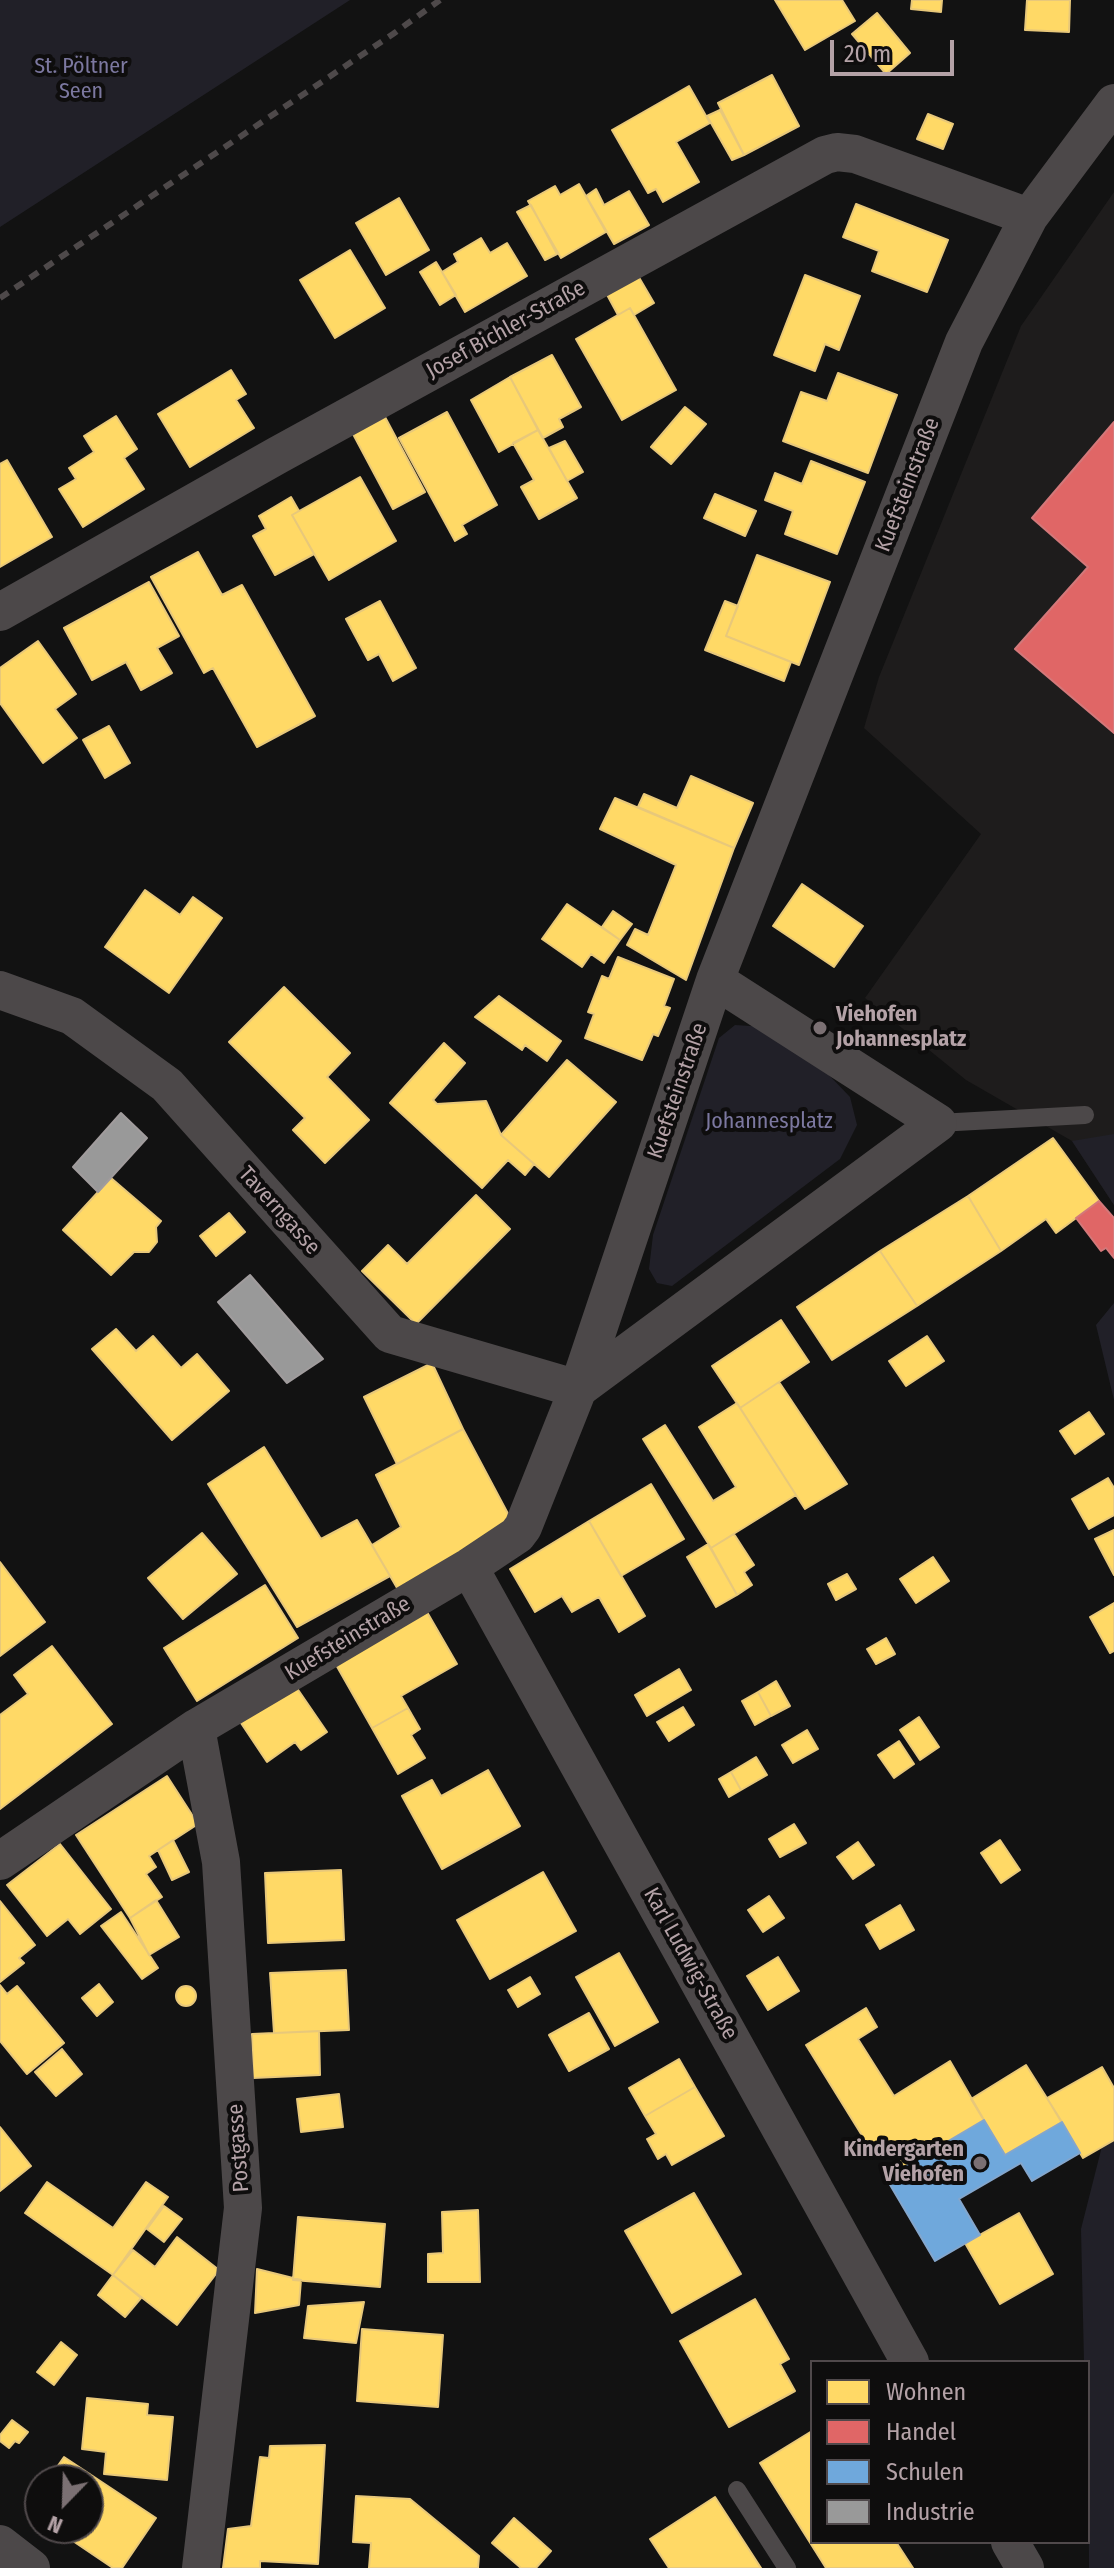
<!DOCTYPE html>
<meta charset="utf-8">
<style>
body{margin:0}
#map{position:relative;width:1114px;height:2568px;overflow:hidden;background:#121212;font-family:"Fira Sans Condensed",sans-serif}
canvas{display:block}
.legend{position:absolute;left:810px;top:2360px;width:280px;height:184px;box-sizing:border-box;background:#0e0d0d;border:2px solid #50494b;margin:0;padding:10px 14px;list-style:none;font-size:24px;color:#b4a2a7}
.legend li{display:flex;align-items:center;gap:16px;height:40px}
.legend b{width:40px;border:2px solid #50494b}
.north{position:absolute;left:24px;top:2464px;width:80px;height:80px;box-sizing:border-box;background:#0e0d0d;border:2px solid #50494b;border-radius:50%;rotate:203deg;font-size:22px;font-weight:700;line-height:32px;text-align:center;color:#b4a2a7}
.north::after{content:'';display:block;margin:auto;width:28px;height:36px;background:#7b7073;clip-path:polygon(50% 0,100% 100%,50% 72%,0 100%)}
.scale{position:absolute;left:830px;top:40px;width:124px;height:36px;box-sizing:border-box;border:4px solid #b4a2a7;border-top:0;padding-left:10px;font-size:24px;line-height:28px;white-space:nowrap;color:#b4a2a7;-webkit-text-stroke:6px #0e0d0d;paint-order:stroke}
</style>
<div id="map">
<canvas width="1114" height="2568"></canvas>
<ul class="legend">
<li><b style="height:22px;background:#ffd966"></b>Wohnen</li>
<li><b style="height:22px;background:#e06666"></b>Handel</li>
<li><b style="height:22px;background:#6fa8dc"></b>Schulen</li>
<li><b style="height:22px;background:#999"></b>Industrie</li>
</ul>
<div class="north">N</div>
<div class="scale">20 m</div>
</div>
<script>
const g = document.querySelector('canvas').getContext('2d');
g.lineJoin = 'round';
function fill(path, color) { g.fillStyle = color; g.fill(path, 'evenodd'); }
function strokePath(path, color, width, dash) { g.strokeStyle = color; g.lineWidth = width; g.lineCap = dash ? 'butt' : 'round'; g.setLineDash(dash || []); g.stroke(path); }
function write(font, color, halo, rows, align = 'center') {
  g.font = font + ' "Fira Sans Condensed",sans-serif'; g.lineWidth = 8; g.setLineDash([]); g.textBaseline = 'middle'; g.strokeStyle = halo; g.fillStyle = color; for (const [text, x, y, turn = 0] of rows) {
    g.save(); g.translate(x, y); g.rotate((+turn || 0) * Math.PI / 180); g.textAlign = isNaN(turn) ? turn : align; if (halo) g.strokeText(text, 0, 0); g.fillText(text, 0, 0); g.restore();
  }
}
fill(new Path2D(`
 M1114 192V1205L1072 1141 966 1080 865 998 981 834 864 728 879 677 1021 326Z`), '#1e1c1c');
fill(new Path2D(`
 M0 0H350L0 227Z
 M735 1025 766 1027 827 1073 850 1097 857 1125 840 1159 672 1286 657 1283 649 1269 653 1235 719 1038Z
 M1114 1134V1205L1072 1141Z
 M1114 1303V1400L1096 1325Z
 M1114 2099V2568H1089L1088 2362H1084L1081 2229Z`), '#212028');
const homes = new Path2D(`
 M775 0H842L855 21 805 50Z
 M912 0H942L941 12 911 9Z
 M1027 0H1070L1069 32 1025 30Z
 M877 13 910 53 886 74 852 34Z
 M772 75 799 126 744 155 718 103Z
 M689 86 710 123 676 142 699 182 663 202 656 189 648 193 612 130Z
 M720 110 744 155 732 160 707 116Z
 M928 114 953 124 943 149 917 139Z
 M579 184 606 232 561 258 528 201 555 186 560 195Z
 M596 189 604 205 629 191 649 225 614 244 586 196Z
 M399 198 429 250 386 275 356 223Z
 M856 204 948 240 927 292 872 271 879 251 843 237Z
 M531 205 557 254 545 260 517 212Z
 M481 238 490 253 507 243 527 276 465 312 442 272 458 262 454 254Z
 M350 250 385 308 335 338 300 280Z
 M436 262 456 295 440 305 420 272Z
 M637 274 654 303 634 315 630 308 618 315 605 291Z
 M805 275 860 296 839 350 825 344 815 371 774 355Z
 M630 308 676 390 622 420 576 339Z
 M552 355 581 407 559 419 563 427 543 438 510 377Z
 M231 370 246 394 236 400 254 428 190 467 158 414Z
 M838 373 897 395 868 473 783 441 801 392 827 401Z
 M510 377 538 430 499 452 471 400Z
 M685 407 706 424 671 464 651 447Z
 M447 412 497 505 462 525 467 534 455 541 399 438Z
 M116 416 137 449 124 458 144 489 83 527 59 489 76 479 69 468 94 452 84 436Z
 M385 417 425 492 393 509 353 434Z
 M538 430 577 498 539 519 521 487 534 480 513 443Z
 M565 441 583 472 567 481 549 448Z
 M7 460 52 537 0 567V464Z
 M811 461 865 482 837 554 785 534 793 511 765 500 775 473 802 484Z
 M360 477 396 541 329 580 292 515Z
 M715 494 756 511 745 536 704 518Z
 M291 497 299 511 292 515 314 554 275 575 253 536 266 529 259 516Z
 M198 552 222 595 242 585 315 716 257 747 213 668 204 673 151 577Z
 M757 555 830 582 799 665 726 636Z
 M149 582 179 636 157 648 172 673 141 690 126 662 92 680 64 628Z
 M380 601 416 668 393 681 379 654 368 660 346 619Z
 M725 601 738 606 726 636 791 662 784 681 705 650Z
 M38 641 76 694 55 709 77 738 43 763 0 703V668Z
 M109 726 130 763 105 778 83 740Z
 M691 776 753 803 734 848 638 807 644 794 677 808Z
 M615 798 734 848 686 980 627 945 635 929 648 935 676 865 600 829Z
 M802 884 863 926 834 967 773 926Z
 M145 890 180 915 193 897 222 918 169 993 105 947Z
 M567 904 620 940 604 963 591 954 582 967 542 939Z
 M613 911 632 924 620 940 602 927Z
 M618 957 674 979 664 1006 670 1008 658 1036 653 1034 642 1060 585 1038 594 1014 588 1012 602 976 609 979Z
 M284 987 350 1053 327 1077 369 1120 325 1163 293 1130 305 1118 229 1042Z
 M499 996 561 1041 547 1061 525 1045 522 1050 475 1017Z
 M444 1043 465 1063 433 1100 437 1104 486 1101 501 1135 534 1164 525 1175 508 1160 482 1188 390 1103Z
 M567 1060 616 1102 549 1177 501 1135Z
 M1053 1138 1099 1201 1056 1233 1046 1219 1001 1251 968 1196Z
 M111 1178 161 1221 156 1227 157 1242 149 1252H134L111 1275 63 1230Z
 M476 1195 510 1229 416 1324 362 1271 388 1245 407 1264Z
 M968 1196 1001 1251 917 1306 880 1251Z
 M229 1213 245 1232 216 1256 200 1236Z
 M880 1251 917 1306 832 1360 797 1307Z
 M781 1320 809 1362 740 1408 712 1366Z
 M116 1329 136 1351 153 1336 181 1368 197 1354 229 1391 172 1440 92 1349Z
 M927 1336 944 1361 906 1386 889 1361Z
 M432 1363 463 1429 397 1464 364 1397Z
 M779 1382 847 1484 805 1509 740 1408Z
 M737 1403 796 1495 711 1548 643 1439 665 1425 713 1501 736 1487 699 1427Z
 M1089 1412 1104 1434 1075 1454 1060 1431Z
 M463 1429 514 1525 400 1593 372 1545 401 1527 376 1475Z
 M264 1447 321 1539 357 1520 390 1576 297 1627 208 1484Z
 M1108 1478 1114 1488V1515L1089 1529 1072 1499Z
 M651 1484 684 1539 621 1576 589 1521Z
 M589 1521 645 1616 619 1632 599 1597 572 1612 562 1596 535 1612 510 1569Z
 M1114 1530V1575L1095 1539Z
 M202 1533 237 1574 183 1619 148 1578Z
 M734 1534 754 1565 744 1572 752 1585 737 1595 711 1548Z
 M708 1544 737 1595 716 1607 687 1557Z
 M933 1557 949 1581 916 1603 900 1579Z
 M0 1562 45 1622 0 1656Z
 M847 1574 856 1589 836 1600 828 1584Z
 M265 1585 298 1638 197 1701 164 1648Z
 M1114 1603V1651L1110 1653 1090 1617Z
 M427 1612 457 1664 401 1696 408 1708 372 1728 335 1663Z
 M886 1638 895 1654 876 1664 867 1649Z
 M52 1646 112 1724 0 1809V1715L28 1694 14 1675Z
 M679 1669 691 1690 647 1716 635 1695Z
 M290 1678 327 1732 301 1750 295 1742 267 1762 235 1714Z
 M776 1681 790 1706 771 1716 758 1692Z
 M758 1692 771 1716 755 1725 742 1701Z
 M683 1707 694 1725 669 1741 657 1722Z
 M408 1708 420 1729 411 1735 425 1758 398 1774 372 1728Z
 M919 1717 939 1747 920 1760 900 1730Z
 M807 1730 818 1749 793 1763 782 1745Z
 M899 1741 914 1764 894 1778 878 1755Z
 M756 1757 767 1775 741 1790 731 1772Z
 M488 1770 520 1826 442 1869 402 1796 432 1780 441 1796Z
 M731 1772 741 1790 729 1797 719 1779Z
 M167 1776 198 1824 149 1856 156 1867 146 1874 162 1897 130 1918 76 1835Z
 M794 1824 806 1843 780 1857 769 1839Z
 M173 1840 189 1872 172 1880 158 1850Z
 M1000 1840 1020 1870 1001 1883 981 1853Z
 M858 1842 874 1865 853 1879 837 1857Z
 M60 1844 111 1909 80 1934 68 1919 47 1936 7 1885Z
 M341 1870 344 1940 268 1943 265 1873Z
 M543 1872 576 1931 490 1979 457 1920Z
 M769 1896 784 1918 763 1932 748 1910Z
 M156 1900 179 1937 149 1955 130 1918Z
 M0 1901 35 1945 19 1958 24 1963 0 1982Z
 M900 1905 914 1930 880 1949 866 1925Z
 M121 1912 158 1968 142 1979 101 1926Z
 M619 1953 658 2022 615 2046 576 1977Z
 M778 1957 799 1991 768 2010 747 1976Z
 M346 1970 349 2030 274 2033 270 1973Z
 M530 1977 540 1994 518 2007 508 1990Z
 M99 1984 113 2002 97 2016 82 1998Z
 M0 1985 7 1994 17 1986 64 2043 27 2074 0 2041Z
 M176 1996a10 10 0 1 1 20 0a10 10 0 1 1-20 0Z
 M866 2008 877 2027 858 2039 894 2096 950 2061 984 2120 904 2167 887 2140 871 2150 806 2045Z
 M589 2013 609 2049 569 2071 549 2035Z
 M319 2031 320 2075 253 2078 252 2034Z
 M62 2049 82 2074 56 2096 35 2072Z
 M679 2059 695 2087 645 2116 629 2088Z
 M1026 2065 1062 2122 1005 2155 971 2099Z
 M1102 2067 1114 2088V2140L1083 2158 1047 2098Z
 M695 2087 724 2136 672 2165 666 2154 658 2159 647 2139 656 2134 645 2116Z
 M339 2094 343 2127 301 2132 297 2099Z
 M0 2127 31 2166 0 2191Z
 M47 2182 113 2228 146 2182 168 2197 113 2275 25 2213Z
 M694 2193 741 2274 672 2313 625 2231Z
 M164 2206 182 2219 164 2242 147 2229Z
 M478 2210 480 2282H428V2254L443 2253 442 2212Z
 M1019 2213 1053 2274 1000 2304 965 2243Z
 M298 2217 385 2224 380 2287 293 2280Z
 M177 2237 219 2270 177 2325 113 2275 133 2250 155 2267Z
 M257 2269 301 2280 299 2305 255 2313Z
 M113 2275 141 2298 125 2317 98 2295Z
 M755 2299 789 2359 780 2364 795 2391 729 2427 680 2341Z
 M364 2302 356 2343 304 2338 308 2306Z
 M362 2329 443 2335 438 2407 357 2401Z
 M61 2342 77 2355 54 2385 37 2372Z
 M87 2398 148 2404 147 2415 173 2417 167 2480 104 2474 106 2452 82 2449Z
 M12 2420 28 2432 19 2443 15 2441 9 2448 0 2441V2435Z
 M812 2431V2542H896L913 2568H826L760 2463Z
 M325 2445 318 2564 260 2561V2568H223L228 2529 251 2526 260 2457 269 2458 270 2446Z
 M64 2457 156 2518 122 2568H113L67 2537 73 2528H88V2480H48Z
 M356 2496 410 2499 479 2556 478 2568H369L371 2543 353 2542Z
 M715 2497 761 2568H669L650 2539Z
 M514 2518 551 2551 536 2568H521L492 2543Z`);
fill(homes, '#ffd966');
strokePath(homes, '#e8c87a', 2);
const shops = new Path2D(`
 M1114 422V733L1015 649 1088 567 1032 518Z
 M1099 1201 1114 1218V1258L1106 1248 1101 1251 1076 1218Z`);
fill(shops, '#e06666');
strokePath(shops, '#d3787a', 2);
const schools = new Path2D(`
 M984 2120 1005 2155 1062 2122 1080 2153 1032 2181 1021 2163 959 2199 980 2235 935 2261 886 2178Z`);
fill(schools, '#6fa8dc');
strokePath(schools, '#84a6cc', 2);
const industry = new Path2D(`
 M121 1113 147 1138 98 1192 73 1167Z
 M250 1275 323 1359 287 1383 218 1302Z`);
fill(industry, '#999');
strokePath(industry, '#a19c9d', 2);
strokePath(new Path2D(`
 M938 1123 1085 1115
 M737 2490 787 2568`), '#4c4849', 18);
strokePath(new Path2D(`
 M0 612 278 455 825 155 837 152 855 154 1029 217
 M0 990 72 1016 167 1085 390 1334 578 1389
 M578 1389 938 1123 715 980
 M469 1567 910 2362
 M196 1728 221 1862 243 2208 201 2568
 M0 1861 196 1728 469 1567 517 1535 523 1527 578 1389 715 980 964 342 1029 217 1114 103
 M1010 2542 1025 2568
 M0 2544 31 2568`), '#4c4849', 38);
strokePath(new Path2D(`
 M0 298 393 34 440 0`), '#4e494a', 6, [10, 8]);
for (const [x, y, r, color] of [
 [820,1028,8,"#7b7073"],
 [980,2163,8,"#7b7073"]
]) { const dot = new Path2D(); dot.arc(x, y, r, 0, 2 * Math.PI); g.fillStyle = color; g.fill(dot); strokePath(dot, '#0e0d0d', 3); }
write('22px', '#7c78a0', '#0e0d0d', [
 ["St. Pöltner",81,67],
 ["Seen",81,92],
 ["Johannesplatz",769,1122]
]);
write('22px', '#b4a2a7', '#0e0d0d', [
 ["Josef Bichler-Straße",506,330,-29],
 ["Kuefsteinstraße",908,485,-69],
 ["Kuefsteinstraße",678,1091,-71],
 ["Taverngasse",279,1211,48],
 ["Kuefsteinstraße",348,1639,-31],
 ["Karl Ludwig-Straße",690,1964,61],
 ["Postgasse",239,2148,-94]
]);
write('bold 22px', '#b4a2a7', '#0e0d0d', [
 ["Viehofen",836,1015],
 ["Johannesplatz",836,1040],
 ["Kindergarten",964,2150,"right"],
 ["Viehofen",964,2175,"right"]
], 'left');
</script>
